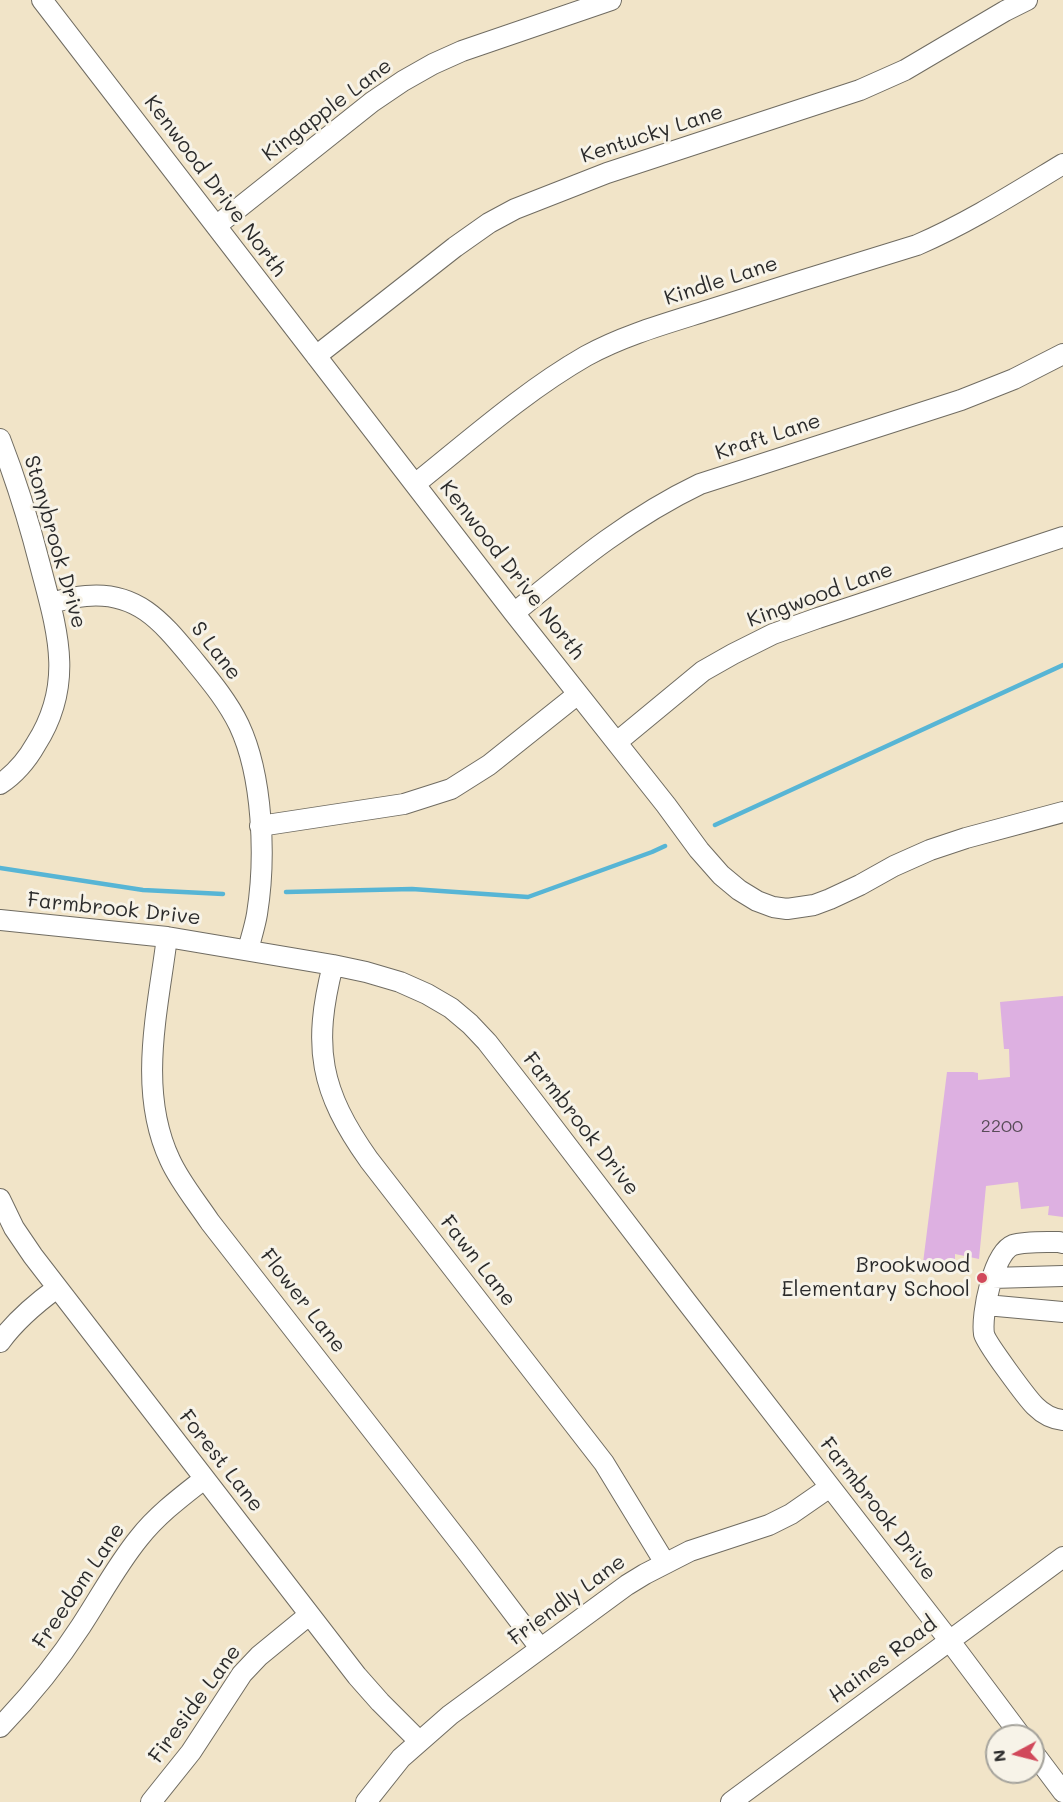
<!DOCTYPE html>
<style>
body{margin:0}
#map{position:relative;width:1063px;height:1802px;overflow:hidden;background:#f1e4c8;font-family:Mali,sans-serif}
canvas{display:block}
.north{position:absolute;left:985px;top:1724px;width:60px;height:60px;box-sizing:border-box;background:#f7f3e8;border:2px solid #a5a39c;border-radius:50%;rotate:263deg;font-size:16px;font-weight:700;line-height:24px;text-align:center;color:#2b2b2b}
.north::after{content:'';display:block;margin:auto;width:21px;height:27px;background:#d1495b;clip-path:polygon(50% 0,100% 100%,50% 72%,0 100%)}
</style>
<div id="map">
<canvas width="1063" height="1802"></canvas>
<div class="north">N</div>
</div>
<script>
const g = document.querySelector('canvas').getContext('2d');
g.lineJoin = 'round';
function strokePath(path, color, width, dash) { g.strokeStyle = color; g.lineWidth = width; g.lineCap = dash ? 'butt' : 'round'; g.setLineDash(dash || []); g.stroke(path); }
function fill(path, color) { g.fillStyle = color; g.fill(path, 'evenodd'); }
function write(font, color, halo, rows, align = 'center') {
  g.font = font + ' Mali,sans-serif'; g.lineWidth = 6; g.setLineDash([]); g.textBaseline = 'middle'; g.strokeStyle = halo; g.fillStyle = color; for (const [text, x, y, turn = 0] of rows) {
    g.save(); g.translate(x, y); g.rotate((+turn || 0) * Math.PI / 180); g.textAlign = isNaN(turn) ? turn : align; if (halo) g.strokeText(text, 0, 0); g.fillText(text, 0, 0); g.restore();
  }
}
strokePath(new Path2D(`
 M715 825 1063 665
 M0 868 143 890 223 894
 M286 892 412 889 528 897 652 852 665 846`), '#57b5d5', 4.5);
fill(new Path2D(`
 M1063 996V1217L1048 1215 1049 1206 1021 1209 1018 1182 986 1186 979 1259 955 1254V1266L923 1263 947 1072H973L978 1073V1080L1010 1077 1009 1049H1004L1000 1002Z`), '#ddb0e1');
const minor = new Path2D(`
 M42 0 514 613 666 805 699 850 721 875 739 890 757 901 773 907 787 909 814 905 830 899 860 885 894 866 930 850 966 838 1063 812
 M216 226 372 102 403 81 433 64 462 51 611 0
 M316 356 455 247 489 223 515 209 607 173 860 90 905 70 1005 11 1027 0
 M0 439C16 480 29 522 40 565 57 630 75 683 36 744 27 760 15 774 0 784
 M415 484C470 440 525 391 586 356 624 335 668 323 709 310 778 288 848 266 917 245 968 223 1015 193 1063 164
 M50 603C62 600 74 597 86 596 137 591 162 622 191 657 208 678 227 700 239 725 263 776 266 858 257 914 255 926 251 938 248 950
 M514 613C574 564 629 518 700 484L961 400 1014 379 1063 354
 M617 742 703 671 733 654 773 634 818 618 1063 537
 M260 826 404 804 451 789 489 765 578 694
 M0 920 167 937 333 965 366 972 400 982 427 994 451 1008 470 1024 487 1042 530 1097 686 1301 949 1640 1021 1736
 M167 937C158 1010 137 1090 170 1160 180 1182 196 1201 210 1222L468 1553 540 1648
 M333 965C312 1047 320 1091 369 1160L604 1463 665 1563
 M0 1199 14 1228 33 1256 357 1676 380 1702 419 1741
 M1063 1243 1059 1242C1046 1242 1025 1241 1013 1245 993 1253 981 1315 984 1334 986 1343 1027 1398 1035 1406 1043 1414 1052 1419 1063 1420
 M992 1278 1063 1276
 M986 1305 1063 1312
 M0 1342C16 1320 35 1304 57 1288
 M0 1727C30 1696 57 1663 81 1626 100 1597 117 1565 139 1538 157 1515 181 1497 204 1479
 M1033 1752 1063 1792
 M151 1802 191 1752 242 1674 259 1656 309 1615
 M366 1802 401 1758 450 1715 627 1585 645 1574 690 1551 769 1525 791 1514 830 1487
 M731 1802 1063 1557`);
strokePath(minor, '#706c62', 22);
strokePath(minor, '#fff', 20);
for (const [x, y, r, color] of [
 [982,1278,6,"#d1495b"]
]) { const dot = new Path2D(); dot.arc(x, y, r, 0, 2 * Math.PI); g.fillStyle = color; g.fill(dot); strokePath(dot, '#f7f3e8', 2); }
write('18px', '#584c58', null, [
 ["2200",1002,1126]
]);
write('21px', '#2b2b2b', '#f7f3e8', [
 ["Kingapple Lane",327,110,-37],
 ["Kentucky Lane",652,134,-18],
 ["Kenwood Drive North",215,186,53],
 ["Kindle Lane",721,281,-18],
 ["Kraft Lane",768,437,-18],
 ["Stonybrook Drive",55,542,74],
 ["Kenwood Drive North",512,570,52],
 ["Kingwood Lane",820,595,-20],
 ["S Lane",216,651,52],
 ["Farmbrook Drive",114,909,6],
 ["Farmbrook Drive",581,1124,52],
 ["Fawn Lane",478,1261,52],
 ["Flower Lane",303,1301,52],
 ["Forest Lane",221,1461,52],
 ["Farmbrook Drive",878,1509,52],
 ["Freedom Lane",79,1586,-56],
 ["Friendly Lane",567,1600,-36],
 ["Haines Road",883,1660,-37],
 ["Fireside Lane",195,1704,-54]
]);
write('21px', '#2b2b2b', '#f7f3e8', [
 ["Brookwood",970,1266],
 ["Elementary School",970,1290]
], 'right');
</script>
